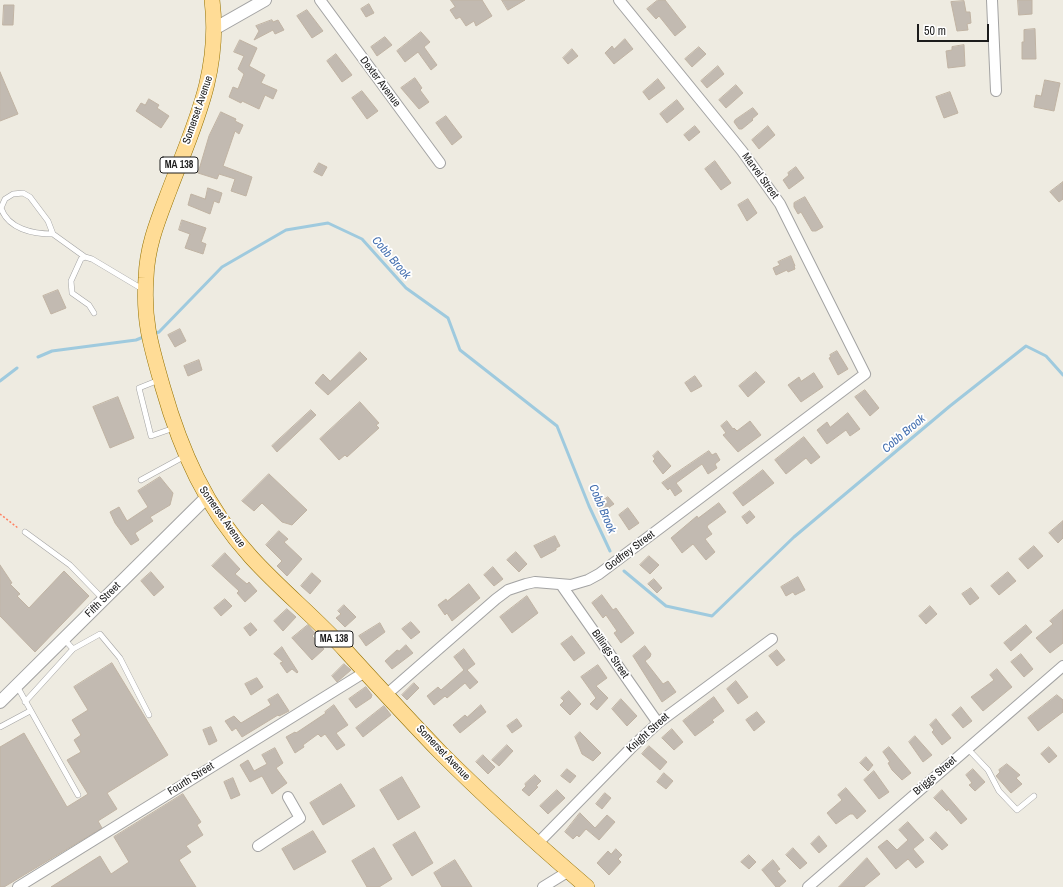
<!DOCTYPE html>
<style>
body{margin:0}
#map{position:relative;width:1063px;height:887px;overflow:hidden;background:#eeebe1;font-family:"Archivo Narrow",sans-serif}
canvas{display:block}
.scale{position:absolute;left:917px;top:24px;width:72px;height:18px;box-sizing:border-box;border:2px solid #1c1c1c;border-top:0;padding-left:5px;font-size:12px;line-height:14px;white-space:nowrap;color:#1c1c1c;-webkit-text-stroke:3px #fff;paint-order:stroke}
</style>
<div id="map">
<canvas width="1063" height="887"></canvas>
<div class="scale">50 m</div>
</div>
<script>
const g = document.querySelector('canvas').getContext('2d');
g.lineJoin = 'round';
function strokePath(path, color, width, dash) { g.strokeStyle = color; g.lineWidth = width; g.lineCap = dash ? 'butt' : 'round'; g.setLineDash(dash || []); g.stroke(path); }
function fill(path, color) { g.fillStyle = color; g.fill(path, 'evenodd'); }
function write(font, color, halo, rows, align = 'center') {
  g.font = font + ' "Archivo Narrow",sans-serif'; g.lineWidth = 3.5; g.setLineDash([]); g.textBaseline = 'middle'; g.strokeStyle = halo; g.fillStyle = color; for (const [text, x, y, turn = 0] of rows) {
    g.save(); g.translate(x, y); g.rotate((+turn || 0) * Math.PI / 180); g.textAlign = isNaN(turn) ? turn : align; if (halo) g.strokeText(text, 0, 0); g.fillText(text, 0, 0); g.restore();
  }
}
strokePath(new Path2D(`
 M153 334 159 332 222 267 286 230 328 223 362 239 406 288 448 318 460 350 557 426 589 506 610 551
 M38 357 52 351 136 340 146 336
 M0 381 17 368
 M624 571 666 606 712 616 794 537 950 406 1026 346 1046 356 1063 375`), '#9fcade', 3);
const building = new Path2D(`
 M451 0H482L492 16 476 26 474 21 466 26 460 17 456 19 450 10 455 7Z
 M502 0H525L508 10Z
 M658 0H665L686 27 675 36 659 16 656 19 647 9Z
 M1018 0H1032V14L1019 15Z
 M964 1 966 12H970L971 23 967 24 968 30 957 31 951 2Z
 M369 4 374 13 366 17 361 9Z
 M4 5H14L13 25H3Z
 M307 10 323 31 312 38 297 16Z
 M272 20 273 22 278 20 284 30 275 34 273 30 254 40 259 31 256 26Z
 M1035 29 1036 59H1022V42H1024V30Z
 M421 32 430 42 424 47 437 65 431 70 418 52 405 62 397 51Z
 M385 37 392 45 377 56 371 47Z
 M625 39 633 49 614 64 605 53 612 46 614 49Z
 M240 40 257 48 249 66 265 75 261 83 277 90 273 99 265 95 259 109 242 101 241 103 229 97 233 87 238 89 244 74 238 69 244 56 234 52Z
 M964 45 965 66 948 68 946 51 952 50V47Z
 M699 47 706 54 692 67 685 59Z
 M572 49 578 56 568 64 563 58Z
 M336 54 352 75 342 82 327 61Z
 M718 66 724 74 707 88 701 81Z
 M0 72 18 114 0 121Z
 M415 78 422 88 420 90 429 102 419 109 401 88Z
 M658 79 665 88 649 100 643 92Z
 M1045 80 1060 83 1054 111 1034 107 1036 95 1041 96Z
 M736 85 743 93 726 108 719 100Z
 M362 91 378 111 367 119 352 98Z
 M950 92 958 113 944 118 936 97Z
 M149 99 159 105 157 108 169 116 161 128 136 111 141 103 145 105Z
 M677 100 684 109 667 123 660 114Z
 M753 108 758 114 752 119 753 120 742 129H739L734 122 735 120Z
 M221 112 236 119 235 121 243 125 239 134 235 131 223 166 252 177 246 196 231 191 235 179 219 174 217 179 198 173 209 136Z
 M446 116 462 137 452 145 436 123Z
 M695 126 700 132 689 141 684 135Z
 M768 126 775 135 759 149 752 140Z
 M715 161 731 183 721 190 705 169Z
 M319 163 327 167 322 176 314 172Z
 M796 167 804 178 789 189 783 180 789 175 788 173Z
 M1063 182V199L1059 202 1050 192Z
 M208 188 222 193 219 203 214 201 210 214 188 205 191 194 205 199Z
 M805 197 823 227 816 231H812L801 212 798 214 794 207V203Z
 M748 199 757 213 747 221 738 205Z
 M182 220 206 228 201 242 206 244 203 254 185 248 190 234 179 230Z
 M791 256 795 266H794L795 269 788 272 787 270 776 275 773 268 780 265 778 262Z
 M58 290 66 308 51 314 43 296Z
 M180 329 186 341 175 347 168 335Z
 M837 351 848 369 838 375 829 358 831 357 830 355Z
 M360 352 367 359 328 395 315 383 323 374 330 381Z
 M199 360 202 370 188 376 184 366Z
 M756 372 765 382 748 397 739 386Z
 M814 373 823 387 801 402 788 385 799 377 801 381Z
 M695 376 702 386 691 392 685 383Z
 M865 390 879 408 870 416 855 397Z
 M118 397 134 438 110 448 93 407Z
 M360 402 379 423 376 425 379 428 347 457 345 455 339 460 320 439Z
 M311 410 316 415 277 452 272 446Z
 M848 413 860 429 850 436 846 430 827 444 817 430 827 422 830 427Z
 M727 421 733 429 734 428 737 431 750 421 761 435 738 452 723 435 726 433 721 426Z
 M804 437 820 457 811 464 806 458 786 474 775 460Z
 M658 451 671 466 663 474 653 461 655 459 653 456Z
 M709 451 712 455 716 453 720 460 715 464 717 468 708 474 702 464 676 483 682 491 675 496 670 488 668 490 662 483Z
 M763 470 774 483 743 506 733 493Z
 M269 474 307 510 292 525 282 522 262 503 254 511 242 501Z
 M160 477 173 493 170 505 150 517 153 521 135 533 139 540 131 545 115 523 110 512 119 507 127 521 148 507 138 491Z
 M608 497 614 504 602 512 597 505Z
 M719 503 726 512 708 525 707 527 712 534 705 539 715 552 706 560 693 544 682 553 671 538 697 516 698 518Z
 M628 508 639 523 629 530 619 515Z
 M750 511 755 517 747 524 742 517Z
 M1063 521V538L1058 543 1049 533Z
 M279 531 288 539 284 542 302 559 287 576 277 566 282 561 266 545Z
 M555 536 560 546 556 548V550L541 558 534 546Z
 M1034 546 1043 556 1028 569 1019 559Z
 M516 552 527 564 519 572 507 560Z
 M225 553 240 569 235 574 247 584 249 582 257 591 245 602 237 593 239 591 212 566Z
 M649 556 659 565 650 574 640 565Z
 M0 565 12 583 10 584 20 594 17 596 29 608 64 571 89 596 35 652 0 616Z
 M493 567 503 579 494 586 484 575Z
 M151 572 164 587 154 596 141 581Z
 M1008 572 1016 581 999 595 991 586Z
 M312 573 321 581 310 594 301 586Z
 M798 577 805 590 795 595 793 592 786 596 781 587Z
 M654 579 662 588 657 593 648 584Z
 M469 584 480 598 452 621 447 613 445 615 438 605 446 599 447 601Z
 M971 588 979 598 970 605 962 594Z
 M602 595 613 610 616 608 634 633 621 643 614 633 617 631 606 615 603 618 592 603Z
 M527 596 538 613 512 633 500 617Z
 M225 599 232 606 221 616 214 608Z
 M344 605 356 617 345 627 336 618 341 614 338 611Z
 M930 606 937 614 926 624 919 616Z
 M287 609 296 617 283 631 274 621Z
 M1063 610V643L1050 653 1036 638 1053 624 1050 621Z
 M411 622 420 632 411 639 402 629Z
 M251 623 257 630 250 636 244 628Z
 M380 623 385 632 366 646 359 636Z
 M308 625 315 633 312 636 324 649 312 660 292 638Z
 M1026 625 1032 632 1011 651 1004 643Z
 M572 636 585 653 574 661 561 644Z
 M406 645 413 653 392 669 385 661 397 650 399 651Z
 M645 646 651 654 650 657 645 661 663 684 668 681 676 692 662 702 633 656Z
 M282 647 298 672 297 673 292 669 287 673 280 663 283 662 274 654Z
 M464 649 475 664 467 670 478 682 470 689 465 683 447 698 445 696 434 705 427 696 438 687 441 690 464 670 454 657Z
 M777 650 785 660 777 666 769 656Z
 M1021 654 1033 669 1024 677 1011 662Z
 M112 663 168 755 107 793 117 809 98 821 102 828 4 887H0V747L24 733 67 807 88 794 67 760 81 752 74 740 81 735 72 720 88 710 74 687Z
 M344 664 351 670 337 682 332 676Z
 M598 665 607 678 596 686 608 698 597 710 590 704 596 698 581 677Z
 M997 669 1012 687 983 711 971 697 994 680 990 675Z
 M257 678 263 687 251 695 245 684Z
 M736 681 748 697 738 704 727 689Z
 M414 683 419 688 407 700 402 695Z
 M366 687 372 695 371 698 356 708 349 699Z
 M569 691 581 704 570 715 560 705 564 701 561 698Z
 M278 694 289 711 279 716 278 715 242 737 236 728 232 731 225 721 234 716 241 723 271 705 268 700Z
 M1057 695 1063 700V712L1038 731 1028 718Z
 M714 697 724 711 712 720 714 722 695 736 683 721Z
 M621 699 637 716 627 726 612 709Z
 M334 705 348 725 336 733 345 745 337 750 325 734 321 737 318 734 303 745 304 747 295 753 286 737 295 732 296 733 326 713 325 712Z
 M481 705 486 712 460 733 453 725 465 715 467 717Z
 M384 706 391 715 363 737 356 728Z
 M961 707 972 721 963 728 952 715Z
 M757 712 765 722 754 731 746 720Z
 M517 719 522 726 512 733 507 726Z
 M936 719 951 738 942 745 932 732 934 730 930 725Z
 M211 727 217 741 209 745 203 730Z
 M672 729 683 742 674 750 662 738Z
 M580 732 601 753 593 761 582 754 575 737Z
 M915 736 932 755 923 762 909 742Z
 M507 745 513 751 499 766 492 760Z
 M649 746 667 762 660 770 642 754Z
 M889 747 911 773 902 780 892 770 888 763 890 762 883 752Z
 M1049 747 1057 756 1049 763 1041 754Z
 M275 748 283 763 276 768 287 783 272 794 262 776 250 782 240 765 248 760 254 771 267 764 262 755Z
 M483 755 495 767 488 774 476 762Z
 M866 757 873 765 868 771 860 763Z
 M1007 764 1020 775 1016 778 1022 784 1011 793 996 776 1000 772 999 770Z
 M567 769 576 776 570 783 561 776Z
 M973 769 985 782 975 791 969 785 972 783 966 775Z
 M874 771 889 792 879 799 864 780Z
 M664 773 673 781 666 789 657 782Z
 M535 775 541 781 536 786 538 787 529 796 522 790 526 786 525 784Z
 M402 777 420 807 398 820 380 790Z
 M233 778 240 795 231 799 224 782Z
 M341 784 355 806 323 825 310 803Z
 M846 788 866 811 857 819 853 814H850L836 824 827 813 842 800 838 795Z
 M557 790 565 798 548 814 540 806Z
 M942 790 967 819 961 824 948 809 947 811 934 798Z
 M605 793 611 798 602 809 596 804Z
 M183 794 201 822 197 825 203 835 186 846 191 852 179 860 196 887H51L100 856 111 874 129 862 114 837Z
 M580 813 595 828 607 815 615 822 599 840 586 829 579 837 577 835 573 839 565 832Z
 M908 822 924 840 913 849 924 862 916 868 908 859 896 869 878 847 887 840 897 850 908 840 899 830Z
 M313 831 326 852 294 870 282 849Z
 M415 832 433 863 412 876 393 845Z
 M936 832 948 845 942 850 930 838Z
 M819 836 827 846 819 853 811 844Z
 M374 848 392 879 379 887H367L352 861Z
 M793 848 807 863 800 869 786 855Z
 M616 849 622 855 618 859 621 862 609 875 597 863 608 851 611 854Z
 M749 855 756 862 749 869 741 862Z
 M867 858 880 874 864 887H839Z
 M455 860 472 887H442L434 873Z
 M773 860 780 869 777 871 786 881 779 887H776L762 870Z`);
fill(building, '#c2bab1');
strokePath(building, '#c0b3a3', 1);
const service = new Path2D(`
 M53 234C33 234 8 229 1 208L5 199 13 194 23 193 30 197 48 221 53 234 85 257
 M94 313 89 305 72 293 71 281 81 259 85 257 92 259 144 290
 M159 380 139 388 151 436 174 428
 M141 480 185 456
 M25 532 70 565 103 599
 M73 649 100 634 120 658 149 715
 M17 686 78 795
 M25 702 73 649 64 639
 M0 727 30 711
 M968 749 988 770 999 791 1017 810 1034 796`);
const minor = new Path2D(`
 M320 0 440 163
 M992 0 996 91
 M562 586 658 723
 M387 694 496 599 508 590 526 584 535 582 571 585 588 580 599 574 865 374 780 204 742 151 619 0
 M537 844 633 746 658 723 772 639
 M258 846 300 818 288 797
 M18 887 365 672
 M543 887 569 871
 M808 887 1063 666`);
const tertiary = new Path2D(`
 M214 29 265 0
 M0 702 206 498`);
const primary = new Path2D(`
 M212 0C221 72 194 125 169 191 158 220 147 246 146 278 143 322 151 346 163 388 181 451 206 508 251 557 281 590 316 618 346 651 377 685 409 720 441 753 488 800 537 844 587 887`);
strokePath(service, '#a3a3a3', 6);
strokePath(minor, '#a3a3a3', 12);
strokePath(tertiary, '#a3a3a3', 14);
strokePath(primary, '#957200', 16);
strokePath(new Path2D(`
 M0 514 18 528`), '#ff8162', 1.5, [2, 2]);
strokePath(service, '#fff', 5);
strokePath(minor, '#fff', 10);
strokePath(tertiary, '#fff', 12);
strokePath(primary, '#ffdc96', 15);
for (const [x, y, w] of [
 [179,165,38],
 [334,639,38]
]) { const box = new Path2D(); box.roundRect(x - w / 2, y - 8, w, 16, 3); g.fillStyle = '#fff'; g.fill(box); strokePath(box, '#1c1c1c', 1); }
write('bold 10px', '#1c1c1c', null, [
 ["MA 138",179,165],
 ["MA 138",334,639]
]);
write('11px', '#1c1c1c', '#fff', [
 ["Dexter Avenue",380,82,53],
 ["Somerset Avenue",198,110,-71],
 ["Marvel Street",760,176,54],
 ["Somerset Avenue",222,517,55],
 ["Godfrey Street",630,551,-37],
 ["Fifth Street",103,600,-45],
 ["Billings Street",610,654,55],
 ["Knight Street",648,733,-42],
 ["Somerset Avenue",443,753,46],
 ["Briggs Street",935,776,-41],
 ["Fourth Street",191,779,-32]
]);
write('italic 12px', '#4570b0', '#fff', [
 ["Cobb Brook",391,258,49],
 ["Cobb Brook",904,434,-40],
 ["Cobb Brook",602,509,67]
]);
</script>
